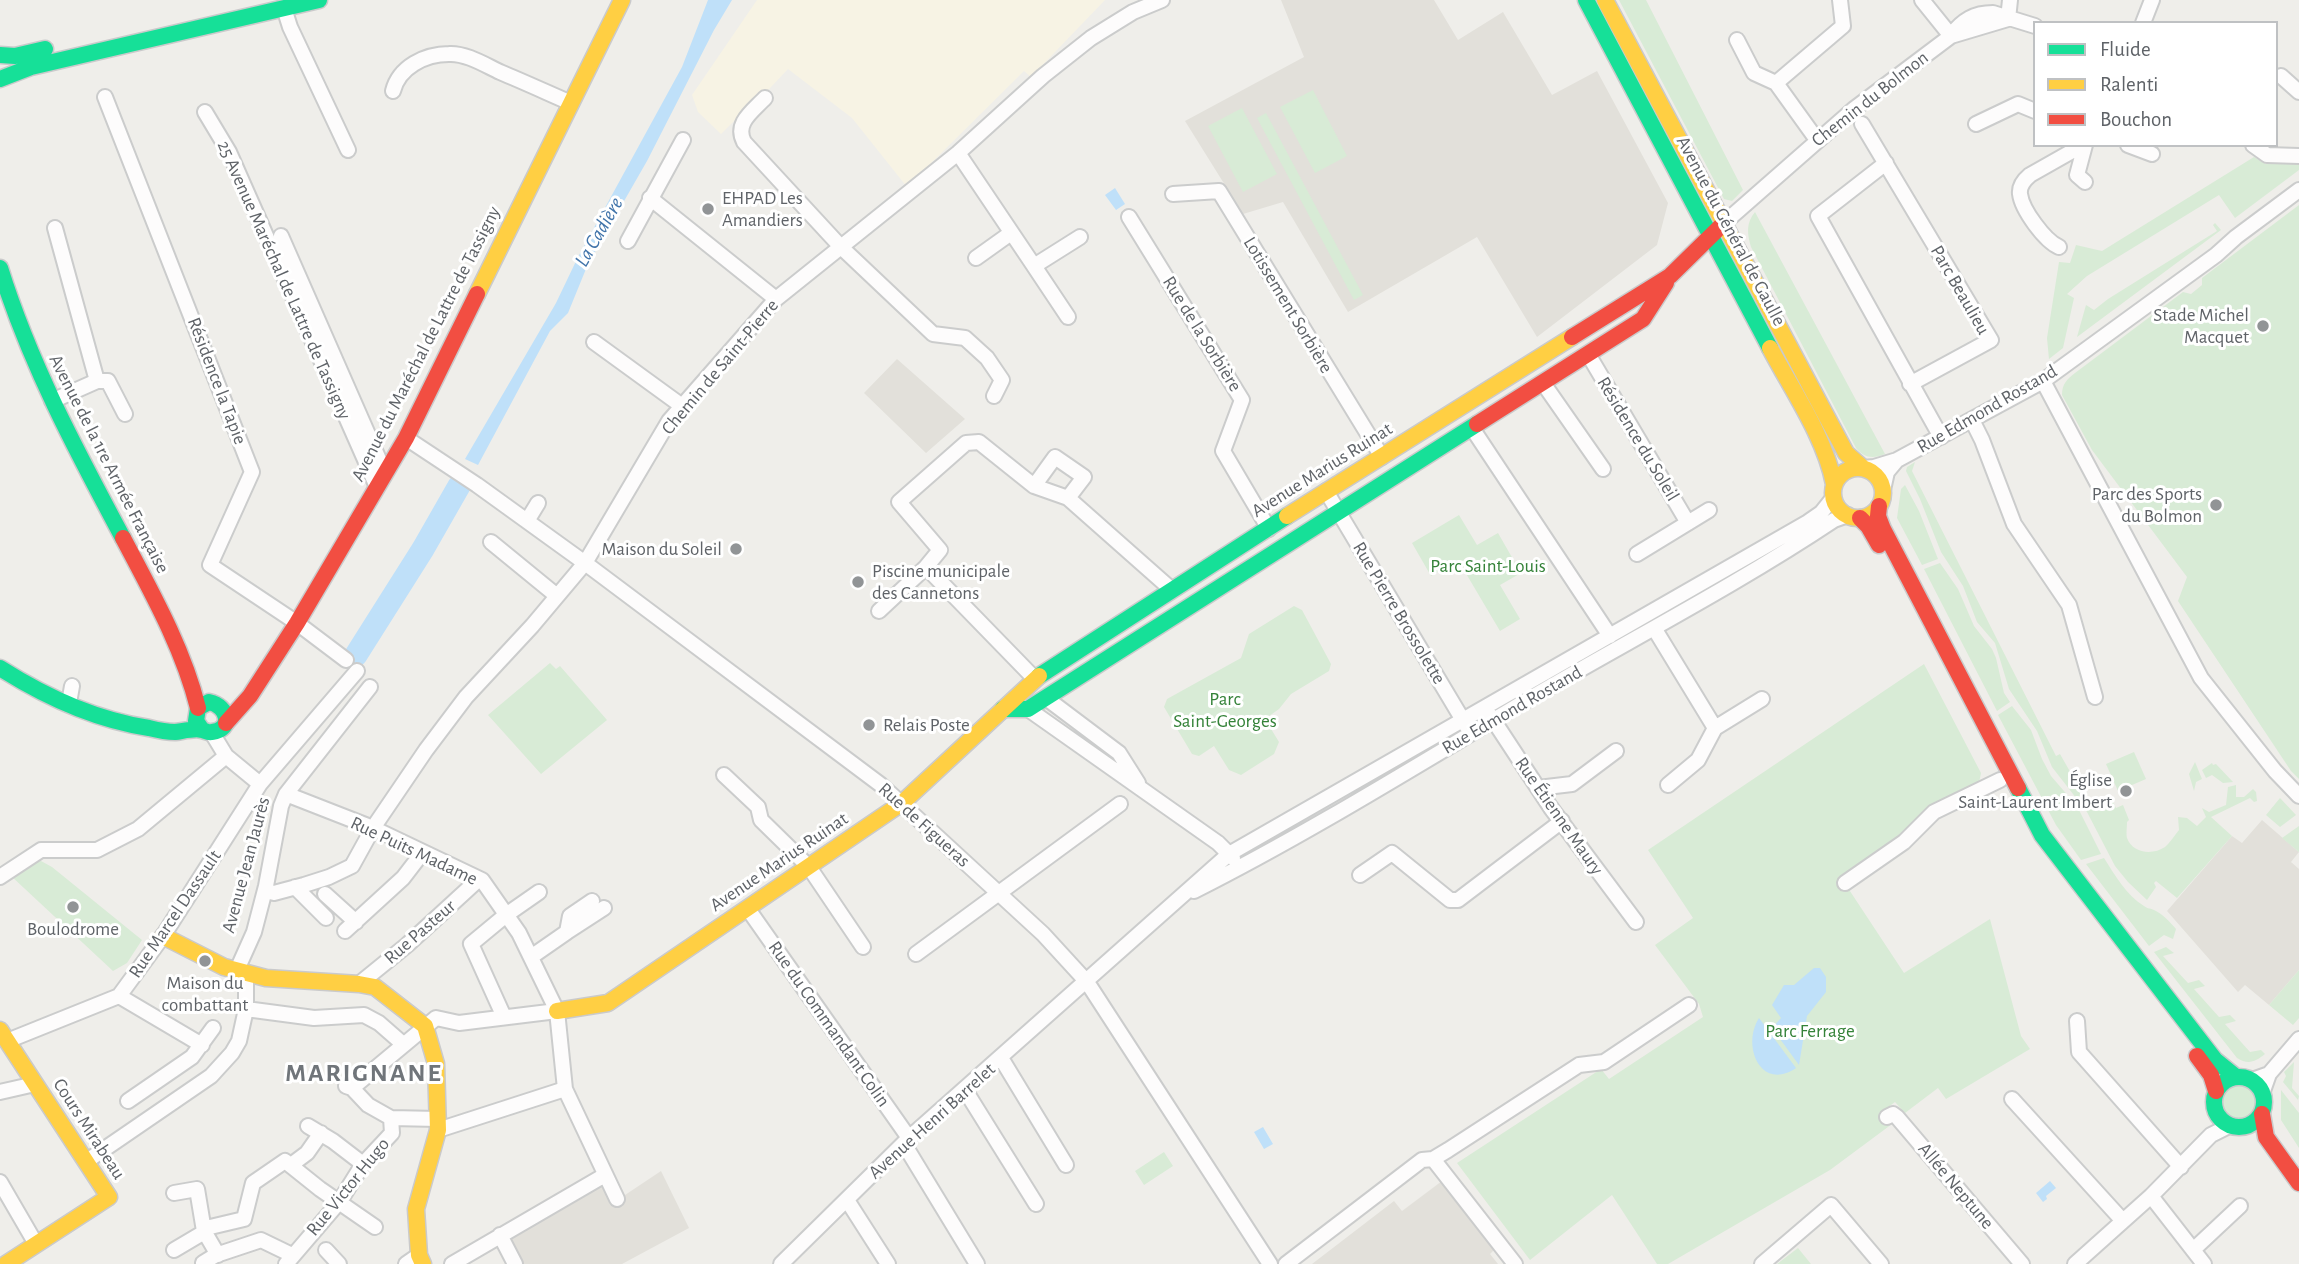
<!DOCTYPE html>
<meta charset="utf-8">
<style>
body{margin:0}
#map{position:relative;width:2299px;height:1264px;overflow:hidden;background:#efeeea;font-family:"Alegreya Sans",sans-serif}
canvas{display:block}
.legend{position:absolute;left:2033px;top:21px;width:245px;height:126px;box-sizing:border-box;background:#fff;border:2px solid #bfc1c3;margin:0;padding:9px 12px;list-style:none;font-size:21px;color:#5f6368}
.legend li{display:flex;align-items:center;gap:14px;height:35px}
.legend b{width:35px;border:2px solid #bfc1c3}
</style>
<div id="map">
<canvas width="2299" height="1264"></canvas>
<ul class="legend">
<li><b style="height:9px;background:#16e098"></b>Fluide</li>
<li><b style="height:9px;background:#ffcf43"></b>Ralenti</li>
<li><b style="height:9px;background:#f24e42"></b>Bouchon</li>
</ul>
</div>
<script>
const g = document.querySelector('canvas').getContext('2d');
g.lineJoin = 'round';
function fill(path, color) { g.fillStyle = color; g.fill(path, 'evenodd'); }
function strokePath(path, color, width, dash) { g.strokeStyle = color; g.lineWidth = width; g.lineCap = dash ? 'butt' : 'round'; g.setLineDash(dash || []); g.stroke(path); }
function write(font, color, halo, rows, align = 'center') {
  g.font = font + ' "Alegreya Sans",sans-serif'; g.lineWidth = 6; g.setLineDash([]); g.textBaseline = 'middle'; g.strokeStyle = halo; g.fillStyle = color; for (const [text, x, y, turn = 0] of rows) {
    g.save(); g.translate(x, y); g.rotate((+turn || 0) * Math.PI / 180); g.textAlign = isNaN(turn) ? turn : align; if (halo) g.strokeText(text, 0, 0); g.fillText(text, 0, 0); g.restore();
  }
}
fill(new Path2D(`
 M757 0H1105L1031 77 1024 71 907 187 852 118 788 69 738 122 734 121 721 134 698 112 692 95Z`), '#f7f3e4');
fill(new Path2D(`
 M1281 0H1434L1458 40 1503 12 1552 95 1597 71 1668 203 1657 245 1537 337 1477 237 1348 312 1283 202 1243 214 1185 121 1304 57Z
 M897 359 965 419 926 453 864 393Z
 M2262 820 2299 852 2291 862 2299 869V970L2269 1005 2245 985 2238 992 2167 911 2232 836 2242 843Z
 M661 1171 689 1228 622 1264H515L502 1240 604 1181 616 1201Z
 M1442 1181 1494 1250 1490 1254 1498 1264H1312L1394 1201 1402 1211Z`), '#e2e0da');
fill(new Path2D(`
 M1619 0H1646L1743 190 1732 201 1724 199Z
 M1313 90 1347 156 1315 173 1280 107Z
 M1242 108 1277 174 1243 192 1208 126Z
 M1266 113 1363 295 1354 300 1257 118Z
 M2254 157 2266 164 2299 163V170L2235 218 2219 195 2087 276 2067 294 2074 298 2063 348 2049 359 2047 338 2059 262 2070 263 2076 245 2102 251Z
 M2299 205V779L2291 771 2178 601 2187 577 2092 450 2062 395C2062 384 2067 379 2075 373L2183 292 2191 294 2202 285V278Z
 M1755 212 1885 454C1873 459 1864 458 1856 448L1751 247C1747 233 1746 223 1755 212Z
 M2215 223 2221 230 2077 337 2086 305 2094 310 2108 299 2217 231 2213 225Z
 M1915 462 1912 471 2056 756 2060 754 2089 805 2110 796 2116 808 2123 805 2129 820 2127 822C2127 827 2126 834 2127 838 2133 854 2153 855 2165 847 2169 844 2175 835 2179 830L2178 817 2187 818 2197 826 2206 817 2202 808 2209 812 2226 805 2228 787 2236 785V797H2244L2253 789 2256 792 2257 801 2254 802 2250 798 2211 817 2232 836 2177 898 2156 881 2154 883 2156 887 2147 900 2128 882 2115 866 2087 812 2052 767 2037 731 2009 689 1995 643 1977 622 1963 586 1941 552 1920 499 1906 471 1907 467Z
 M1905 485 1919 511 1938 559 1922 565 1897 518 1901 489Z
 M1459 515 1477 545 1498 533 1521 573 1500 585 1520 619 1500 631 1458 560 1431 576 1412 543Z
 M1940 563 1958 589 1974 626 1992 649 1996 658 2004 693 2010 702 1997 711 1924 569Z
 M1294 606 1302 610 1331 664 1329 671 1291 694 1279 709 1265 719 1279 742 1274 754 1241 775 1229 770 1214 746 1199 756 1192 754 1164 707 1167 699 1241 658 1249 634Z
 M550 663 556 669 560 666 607 720 541 774 488 715Z
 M1924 664 1981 773 1979 783 1929 807 1886 847 1842 879 1904 973 1990 919 2021 1036 2030 1049 1946 1099 1938 1088 1905 1113 1895 1102 1883 1111 1892 1124 1830 1170 1668 1264H1657L1612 1195 1530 1260 1457 1163 1601 1069 1609 1079 1703 1017 1699 1004 1655 945 1693 918 1648 850Z
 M2012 706 2031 730 2042 759 2051 776 2077 806 2101 854 2081 860 2056 825 1998 715Z
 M2134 752 2146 779 2118 791 2106 764Z
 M2195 762 2202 779 2196 782 2194 791 2189 774Z
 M2212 763 2213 765 2216 764 2233 782 2223 783 2212 775 2206 778 2202 770Z
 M2280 798 2296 815 2280 827 2266 815Z
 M2299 826V852L2282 838Z
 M2104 858C2115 875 2126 895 2144 906 2150 910 2148 907 2154 910 2163 914 2170 922 2176 929L2173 939 2164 935 2149 946 2086 864Z
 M41 861 52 867 142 940 127 963 113 971 10 875 29 862Z
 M2166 947 2174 953 2163 956 2188 983 2199 980 2205 986 2194 989 2219 1017 2230 1015 2236 1021 2225 1024 2250 1052 2261 1050 2265 1054C2255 1062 2248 1065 2237 1058L2154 952Z
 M2299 970V1018L2293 1025 2269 1005Z
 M2294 1062 2292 1088 2299 1096 2298 1100 2283 1082 2286 1076 2284 1072Z
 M2222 1103a18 18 0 1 1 36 0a18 18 0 1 1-36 0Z
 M2281 1090 2299 1113V1148L2281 1120Z
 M1164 1152 1173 1166 1144 1185 1135 1171Z
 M1798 1248 1811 1264H1777Z`), '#d8ebd6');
fill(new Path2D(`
 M708 0H732L714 30 647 161 588 264 568 313 550 331 478 465 465 459 556 303 578 257 682 67Z
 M1115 188 1125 204 1116 210 1105 195Z
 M1814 968H1820L1826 977V992L1807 1016 1799 1065 1772 1028 1781 1018 1772 1005 1784 985H1794Z
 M1759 1018 1796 1068C1761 1092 1741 1046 1759 1018Z
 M1263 1127 1273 1144 1264 1149 1254 1132Z
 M2050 1181 2056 1188 2046 1196 2047 1199 2043 1202 2036 1193Z`), '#bfe0f9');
strokePath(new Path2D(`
 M356 655 423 549 459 486`), '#bfe0f9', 23);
const street = new Path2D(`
 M1922 0 1951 36
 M284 8 290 27 348 150
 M2008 19 2010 0
 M2143 23 2152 0
 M1951 35C1963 20 1974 13 1993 13L2035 26
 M1737 40 1754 73 1776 83
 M2281 76 2299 92
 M393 91C399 67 425 54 449 54 466 53 485 65 500 72 524 82 548 93 571 103
 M105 97 252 472 210 565 297 623 346 660
 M765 98C753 111 734 123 744 142L841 247 933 334 965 338 987 358 1002 380 994 396
 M205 112 229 152 377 487
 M1862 124 1991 340 1910 384
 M1976 124 2018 104 2035 111
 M1817 140 1776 83 1843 26 1840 0
 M2085 145 2077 175 2085 182
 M2128 145 2152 154
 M2253 145 2267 155 2299 156
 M958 153 1034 266 1080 237
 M1886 163 1818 216 1941 437
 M1173 194 1219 191 1382 457
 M650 198 776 299
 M1129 217 1242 400 1223 451 1269 529
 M1724 223 1854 109 1951 36 2008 19
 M281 236 385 473
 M628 241 683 140
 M2059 247C2045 241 2022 210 2020 194 2019 186 2024 180 2030 175L2083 145
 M976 258 1011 233
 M1034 266 1068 317
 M594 342 682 406
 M1588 354 1688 523
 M97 381H108L125 414
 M2043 381 2201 678 2275 771 2299 796
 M1543 383 1603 469
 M52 401 97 381 55 228
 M1972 420 1982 440 2014 524 2069 605 2095 697
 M1472 428 1610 636
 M406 438 477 485 585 563 881 785 1043 934 1087 982 1270 1264
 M1863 468 1874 467 1897 460 2043 381 2216 255 2236 237 2299 190
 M1034 486 1055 457 1084 477 1068 498
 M1883 490 1887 472 1897 460
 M1326 491 1467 727
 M527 521 538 503
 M491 542 557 596
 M1637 554 1709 510
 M879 611 926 567
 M1654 628 1715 728 1762 699
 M1035 679 926 567 940 550 899 502 966 443 979 442 1034 486 1068 498 1172 590
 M1046 698 1119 753 1138 783
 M69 703 72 686
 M1028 709 1218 843 1233 858
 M1490 715 1551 808 1636 922
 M212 733 226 756 260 784
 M724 775 758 807 761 820 809 867 863 947
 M1668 785 1698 760 1715 728
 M1538 788 1572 784 1616 751
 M286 794 373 828 482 880 519 933 557 1011 565 1089 438 1130
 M1360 875 1392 853 1450 900H1458L1562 821
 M0 877 41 850H97L138 829 226 756
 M1845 883 1904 842 1934 812 2000 780
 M295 887 326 918
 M265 891 274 893 304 885 329 877 352 866 373 828 426 750 466 697 532 626 585 563 669 421 776 299 958 153 1043 76 1091 38 1133 12 1162 0
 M1194 891C1305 835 1411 769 1517 706 1622 644 1732 588 1834 520L1848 515
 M325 894 356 922
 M748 909 909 1138
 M345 931 403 878 423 852
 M567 932 604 908
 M916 954 1120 804
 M531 957 567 932 570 916 592 901
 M237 970 254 932 266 886 281 806 286 794 370 687
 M359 984 407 945 479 879
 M119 996 202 1045
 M246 1009 314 1018 364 1015 379 1023 403 1044
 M504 1017 471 944 506 915 539 892
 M2077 1021 2079 1052 2181 1167
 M7 1041 119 996 163 936 260 784 357 671
 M1001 1058 1066 1165
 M2252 1080 2269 1074
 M352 1088 436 1018 459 1023 557 1011
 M565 1089 617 1199
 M965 1090 1036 1204
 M2263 1091 2269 1074 2299 1039
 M0 1092 35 1084
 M2012 1099 2123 1221
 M128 1101 192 1057 213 1028
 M1887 1117 1893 1114 1897 1117 2022 1264
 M391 1118 438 1119
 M308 1126 333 1141 363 1164
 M904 1144 977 1264
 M1433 1159 1515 1264
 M87 1161 211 1076 232 1053 239 1041 246 1009V973
 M291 1165 307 1153 321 1133
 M0 1182 36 1244
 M174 1193 197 1189 204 1231 218 1255
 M2151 1196 2204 1264
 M847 1200 888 1264
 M500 1235 515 1264
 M174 1250 201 1234 206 1228 244 1219 253 1183 285 1161 320 1189 375 1227
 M326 1250 339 1264
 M2193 1250 2240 1206
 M203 1263 216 1255 261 1240 292 1255
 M286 1264 340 1201 363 1164 392 1133 391 1118 368 1105 352 1088 346 1086
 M406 1264 419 1255
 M452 1264 605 1175
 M781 1264 909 1138 1229 854 1808 522 1821 513 1833 498
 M1286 1264 1422 1160 1433 1159 1448 1150 1579 1065 1604 1062 1689 1005
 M1762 1264 1831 1205 1881 1264
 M2075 1264 2151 1196 2211 1135 2229 1126`);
const fast = new Path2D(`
 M1586 0 1770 348
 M0 55 15 56 45 49
 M0 79 31 67 319 0
 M0 268C30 364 76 450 123 538
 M0 668C44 696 97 720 149 728 157 730 166 732 175 732 183 731 195 728 202 730 206 731 208 733 212 732 233 730 229 706 209 702L198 708 196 721 202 730
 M1039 676 1287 516
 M1003 709H1028L1477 424
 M2018 788 2042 835 2215 1060 2236 1077
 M2214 1102a25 25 0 1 1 50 0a25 25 0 1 1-50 0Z`);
const slow = new Path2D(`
 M1605 0 1846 453 1863 468
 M477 294 622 0
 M1770 348C1792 390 1825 437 1834 484
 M1833 493a25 25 0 1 1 50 0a25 25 0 1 1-50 0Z
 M1287 516 1572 337
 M163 936 224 967 266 978 359 984 375 987 425 1026 436 1064 438 1130 416 1209 419 1255 423 1264
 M557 1011 608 1003 902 803 1039 676
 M0 1030 109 1197 6 1264`);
const jam = new Path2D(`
 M1572 337 1670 276 1724 223
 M1477 424 1643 319 1666 283
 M1879 506 1878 516 1883 529 2018 788
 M1860 518 1868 526 1879 545
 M123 538C152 593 183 648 198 708
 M226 723 250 696 297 623 406 438 477 294
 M2197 1056 2211 1075 2216 1091
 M2262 1114 2266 1137 2299 1183`);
strokePath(street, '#cbcccc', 18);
strokePath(fast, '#cacacb', 19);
strokePath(slow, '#cacacb', 19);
strokePath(jam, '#cacacb', 19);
strokePath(street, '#fdfcfc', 14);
strokePath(fast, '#16e098', 16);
strokePath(slow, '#ffcf43', 16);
strokePath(jam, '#f24e42', 16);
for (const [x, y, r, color] of [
 [708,209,7,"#919496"],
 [2263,326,7,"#919496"],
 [2216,505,7,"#919496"],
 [736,549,7,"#919496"],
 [858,582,7,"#919496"],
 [869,725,7,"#919496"],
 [2126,791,7,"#919496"],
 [73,907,7,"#919496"],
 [205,961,7,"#919496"]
]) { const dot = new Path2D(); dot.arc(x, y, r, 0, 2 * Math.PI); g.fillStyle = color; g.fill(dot); strokePath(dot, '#fff', 2.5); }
write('19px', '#5f6368', '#fff', [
 ["Chemin du Bolmon",1870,99,-38],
 ["Avenue du Général de Gaulle",1731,231,62],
 ["25 Avenue Maréchal de Lattre de Tassigny",284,280,66],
 ["Parc Beaulieu",1960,290,60],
 ["Lotissement Sorbière",1288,305,59],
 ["Rue de la Sorbière",1202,334,58],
 ["Avenue du Maréchal de Lattre de Tassigny",426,344,-63],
 ["Chemin de Saint-Pierre",720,367,-50],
 ["Résidence la Tapie",217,381,69],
 ["Rue Edmond Rostand",1987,409,-30],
 ["Résidence du Soleil",1638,439,59],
 ["Avenue de la 1re Armée Française",109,464,63],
 ["Avenue Marius Ruinat",1322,470,-32],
 ["Rue Pierre Brossolette",1399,613,59],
 ["Rue Edmond Rostand",1512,710,-30],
 ["Rue Étienne Maury",1559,816,55],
 ["Rue de Figueras",924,825,42],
 ["Rue Puits Madame",414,851,25],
 ["Avenue Marius Ruinat",779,862,-34],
 ["Avenue Jean Jaurès",246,865,-75],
 ["Rue Marcel Dassault",175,914,-56],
 ["Rue Pasteur",420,932,-41],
 ["Rue du Commandant Colin",829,1024,55],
 ["Avenue Henri Barrelet",932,1121,-42],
 ["Cours Mirabeau",89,1129,57],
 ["Allée Neptune",1956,1186,50],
 ["Rue Victor Hugo",348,1187,-51]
]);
write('19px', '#5f6368', '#fff', [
 ["EHPAD Les",722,198,"left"],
 ["Amandiers",722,220,"left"],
 ["Stade Michel",2249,315],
 ["Macquet",2249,337],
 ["Parc des Sports",2202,494],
 ["du Bolmon",2202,516],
 ["Maison du Soleil",722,549],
 ["Piscine municipale",872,571,"left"],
 ["des Cannetons",872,593,"left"],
 ["Relais Poste",883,725,"left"],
 ["Église",2112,780],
 ["Saint-Laurent Imbert",2112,802],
 ["Boulodrome",73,929,"center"],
 ["Maison du",205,983,"center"],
 ["combattant",205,1005,"center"]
], 'right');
write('19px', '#348238', '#fff', [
 ["Parc Saint-Louis",1488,566],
 ["Parc",1225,699],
 ["Saint-Georges",1225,721],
 ["Parc Ferrage",1810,1031]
]);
write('italic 21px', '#4174aa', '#fff', [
 ["La Cadière",599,232,-60]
]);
g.letterSpacing = '2px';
write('bold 26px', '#70757a', '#fff', [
 ["MARIGNANE",364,1073]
]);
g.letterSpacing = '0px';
</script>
